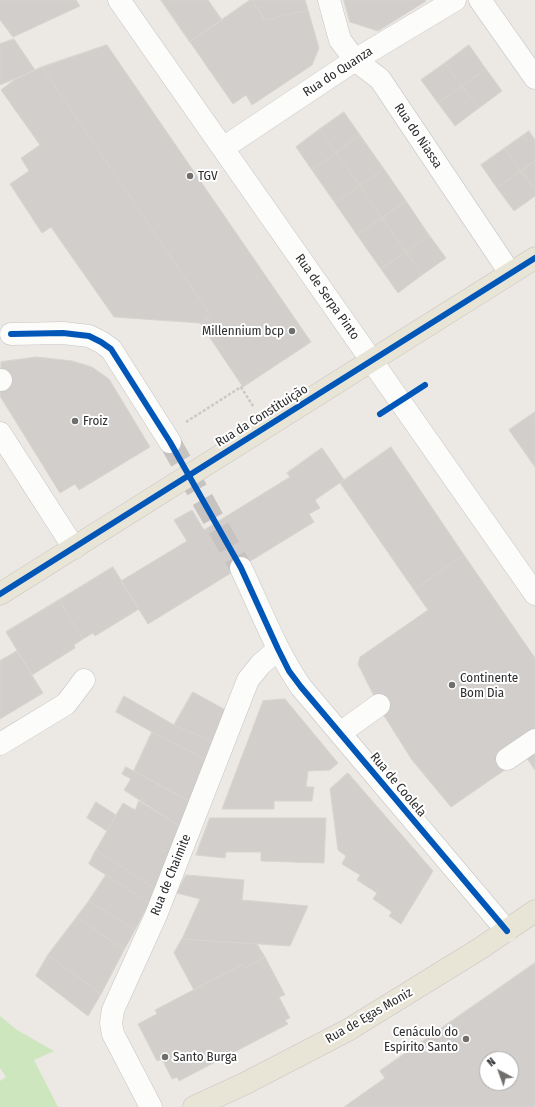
<!DOCTYPE html>
<meta charset="utf-8">
<style>
body{margin:0}
#map{position:relative;width:535px;height:1107px;overflow:hidden;background:#ece8e4;font-family:"Fira Sans Condensed",sans-serif}
canvas{display:block}
.north{position:absolute;left:479px;top:1051px;width:40px;height:40px;box-sizing:border-box;background:#fff;border:1px solid #ababab;border-radius:50%;rotate:319deg;font-size:11px;font-weight:700;line-height:16px;text-align:center;color:#2e2e2e}
.north::after{content:'';display:block;margin:auto;width:14px;height:18px;background:#706f6e;clip-path:polygon(50% 0,100% 100%,50% 72%,0 100%)}
</style>
<div id="map">
<canvas width="535" height="1107"></canvas>
<div class="north">N</div>
</div>
<script>
const g = document.querySelector('canvas').getContext('2d');
g.lineJoin = 'round';
function fill(path, color) { g.fillStyle = color; g.fill(path, 'evenodd'); }
function strokePath(path, color, width, dash) { g.strokeStyle = color; g.lineWidth = width; g.lineCap = dash ? 'butt' : 'round'; g.setLineDash(dash || []); g.stroke(path); }
function write(font, color, halo, rows, align = 'center') {
  g.font = font + ' "Fira Sans Condensed",sans-serif'; g.lineWidth = 4; g.setLineDash([]); g.textBaseline = 'middle'; g.strokeStyle = halo; g.fillStyle = color; for (const [text, x, y, turn = 0] of rows) {
    g.save(); g.translate(x, y); g.rotate((+turn || 0) * Math.PI / 180); g.textAlign = isNaN(turn) ? turn : align; if (halo) g.strokeText(text, 0, 0); g.fillText(text, 0, 0); g.restore();
  }
}
fill(new Path2D(`
 M0 1016 17 1030 54 1051 34 1060 58 1107H0V1081L6 1077 0 1068Z`), '#cee6be');
const building = new Path2D(`
 M0 0H76L80 6 13 37 0 20Z
 M161 0H208L222 20 190 42Z
 M250 0H252L265 20 308 10 319 48 312 65 252 105 246 95 233 104 190 42Z
 M252 0H305L308 10 265 20Z
 M344 0H425L426 1 378 31 350 22Z
 M14 39 35 70 0 85V44Z
 M107 45 311 342 243 387 200 323 211 316 42 67Z
 M469 45 486 69 462 86 445 63Z
 M445 63 462 86 438 103 421 80Z
 M42 67 211 316 200 323 114 317 51 227 42 233 10 184 29 171 21 158 40 145 1 90 14 80Z
 M486 69 502 91 479 108 462 86Z
 M462 86 479 108 455 126 438 103Z
 M344 112 360 135 336 153 320 129Z
 M320 129 336 153 312 170 296 147Z
 M529 131 535 140V161L521 171 505 148Z
 M360 135 384 169 360 186 336 153Z
 M505 148 521 171 497 188 481 165Z
 M336 153 360 186 335 203 312 170Z
 M535 161V189L521 171Z
 M384 169 406 201 382 218 360 186Z
 M521 171 535 189V196L514 211 497 188Z
 M360 186 382 218 357 235 335 203Z
 M406 201 429 235 406 252 382 218Z
 M382 218 406 252 381 269 357 235Z
 M429 235 446 258 422 275 406 252Z
 M406 252 422 275 398 293 381 269Z
 M37 357 72 361 92 367 109 379 150 447 79 490 75 484 60 493 0 396 1 362Z
 M535 412V467L509 430Z
 M391 447 464 555 414 590 340 483Z
 M322 448 344 480 315 500 320 508 309 514 314 522 148 624 121 581 187 541 174 520 192 510 204 530 290 477 287 473Z
 M464 555 535 658V732L512 765 451 807 412 760 383 714 358 664 360 657 428 610 414 590Z
 M113 567 139 609 95 636 93 633 83 639 59 600Z
 M59 600 83 639 74 645 75 648 32 675 6 632Z
 M17 651 43 693 0 719V661Z
 M193 692 229 712 217 744 174 725Z
 M124 696 174 725 217 744 210 762 152 732 116 712Z
 M285 699 338 763 330 770 308 771 306 787H314L312 801H274V809H222L263 701Z
 M152 732 210 762 193 803 134 771Z
 M535 750V770L526 757Z
 M126 767 193 803 181 827 124 790 131 779 122 774Z
 M348 773 433 871 401 924 389 916 392 912 373 899 377 893 357 880 360 875 342 864 346 856 338 850 330 789Z
 M139 801 181 827 155 889 96 850 123 803 135 810Z
 M96 802 116 815 107 831 87 818Z
 M210 818H326L324 863 261 861V852H226L225 858 196 855Z
 M96 850 155 889 149 903 89 864Z
 M106 875 149 903 135 930 89 901Z
 M186 875 244 880 242 900 308 906 290 946 182 939 200 899 177 893Z
 M89 901 135 930 124 950 77 917Z
 M77 917 124 950 101 994 48 955Z
 M182 939 257 944 265 957 245 968 243 964 194 990 174 953Z
 M48 955 101 994 88 1016 36 976Z
 M265 957 285 995 279 997 290 1018 285 1020 288 1024 179 1081 177 1077 172 1079 162 1059 157 1061 138 1024 157 1014 155 1010 243 964 245 968Z
 M535 963V1107H344L385 1078 380 1071ZM487 1059H511V1083H487Z`);
fill(building, '#d1cecb');
strokePath(building, '#d7d4d0', 1);
strokePath(new Path2D(`
 M170 442 241 568`), '#c6c3c0', 22, [22, 11]);
const minor = new Path2D(`
 M119 0 535 594
 M329 0 340 40 355 60 380 79 510 273
 M480 0 535 78
 M223 148 355 60 455 0
 M11 334 63 333 89 336 101 342 111 349 170 442
 M0 380H1
 M0 433 74 548
 M241 568C260 608 276 651 301 687L507 931
 M340 733 379 705
 M0 744 66 704 84 680
 M507 759 535 740
 M151 1107 113 1034 111 1023 113 1010 156 915 248 680 260 665 278 649`);
const major = new Path2D(`
 M0 594 535 258
 M194 1107 244 1084 348 1030 481 948 535 911`);
strokePath(minor, '#c5c4c5', 23);
strokePath(major, '#c6c5c4', 23);
strokePath(new Path2D(`
 M186 422 241 387 253 406`), '#c9c9c8', 2.5, [3, 2]);
strokePath(minor, '#fcfcfb', 22);
strokePath(major, '#e8e4d6', 22);
strokePath(new Path2D(`
 M11 334 63 333 89 336 101 342 111 349 170 442 241 568 278 649 289 671 301 687 507 931
 M380 414 425 385
 M0 594 535 258`), '#0057b8', 6);
for (const [x, y, r, color] of [
 [190,176,4,"#706f6e"],
 [292,331,4,"#706f6e"],
 [75,421,4,"#706f6e"],
 [452,685,4,"#706f6e"],
 [466,1039,4,"#706f6e"],
 [165,1057,4,"#706f6e"]
]) { const dot = new Path2D(); dot.arc(x, y, r, 0, 2 * Math.PI); g.fillStyle = color; g.fill(dot); strokePath(dot, '#fff', 1.5); }
write('13px', '#2e2e2e', '#fff', [
 ["Rua do Quanza",338,72,-33],
 ["Rua do Niassa",418,136,56],
 ["Rua de Serpa Pinto",327,297,55],
 ["Rua da Constituição",262,416,-32],
 ["Rua de Coolela",398,785,50],
 ["Rua de Chaimite",171,875,-68],
 ["Rua de Egas Moniz",369,1016,-30]
]);
write('13px', '#2e2e2e', '#fff', [
 ["TGV",198,176],
 ["Millennium bcp",284,331,"right"],
 ["Froiz",83,421],
 ["Continente",460,678],
 ["Bom Dia",460,693],
 ["Cenáculo do",458,1032,"right"],
 ["Espírito Santo",458,1047,"right"],
 ["Santo Burga",173,1057]
], 'left');
</script>
